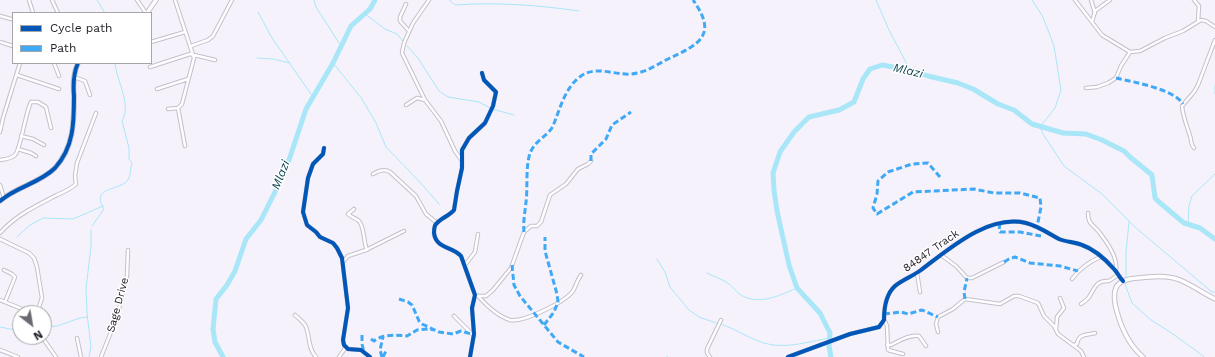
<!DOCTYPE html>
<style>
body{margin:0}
#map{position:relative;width:1215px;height:357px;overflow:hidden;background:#f6f2fc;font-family:"Work Sans",sans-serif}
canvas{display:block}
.legend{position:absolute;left:12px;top:12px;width:140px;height:52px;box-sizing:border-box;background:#fff;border:1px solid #a6a5a8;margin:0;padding:5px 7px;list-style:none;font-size:12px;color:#211d26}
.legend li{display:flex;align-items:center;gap:8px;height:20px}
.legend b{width:20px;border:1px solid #a6a5a8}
.north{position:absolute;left:12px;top:305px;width:40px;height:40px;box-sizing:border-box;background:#fff;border:1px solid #a6a5a8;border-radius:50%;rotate:149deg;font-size:11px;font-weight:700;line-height:16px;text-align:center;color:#211d26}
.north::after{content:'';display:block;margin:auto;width:14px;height:18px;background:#6c6871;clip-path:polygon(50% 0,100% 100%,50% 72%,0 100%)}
</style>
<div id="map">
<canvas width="1215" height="357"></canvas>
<ul class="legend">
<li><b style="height:5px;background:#0057b8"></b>Cycle path</li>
<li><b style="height:5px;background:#3fa9f5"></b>Path</li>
</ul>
<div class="north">N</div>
</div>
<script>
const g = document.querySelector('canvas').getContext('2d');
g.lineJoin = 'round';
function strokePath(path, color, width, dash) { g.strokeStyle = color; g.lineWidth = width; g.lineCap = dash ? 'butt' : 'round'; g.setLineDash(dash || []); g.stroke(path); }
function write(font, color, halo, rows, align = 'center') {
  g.font = font + ' "Work Sans",sans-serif'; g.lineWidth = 3; g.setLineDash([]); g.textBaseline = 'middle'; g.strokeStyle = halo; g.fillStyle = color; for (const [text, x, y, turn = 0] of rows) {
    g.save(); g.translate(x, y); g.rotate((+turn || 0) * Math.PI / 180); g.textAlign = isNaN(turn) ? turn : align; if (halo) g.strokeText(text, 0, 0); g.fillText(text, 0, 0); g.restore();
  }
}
strokePath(new Path2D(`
 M97 0 105 13
 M314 0 316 7 341 46
 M449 0 455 5C497 2 537 5 579 11
 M876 0 889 30 910 70
 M1032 0 1043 17 1054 46 1061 90 1055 108 1040 127 1043 134 1064 166 1102 194 1136 228 1212 292H1215
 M258 12 272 38 313 97
 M365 14 385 29 397 34 403 41
 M407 46 418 58 439 91 448 97 479 102 492 109 514 115
 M257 58 273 59 290 63
 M333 63 362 99 376 123 386 147 417 179 440 205
 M1215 85V94
 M1188 224 1189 206 1192 196 1215 174
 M92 226 104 209C103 207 102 205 101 203 95 188 121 189 127 181 131 177 130 169 132 163L129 159V148L122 121C132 104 116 80 115 63
 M17 237 30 225 43 218 73 219 103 206
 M657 259 665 272 670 287 689 310 699 317 719 324
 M707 273C714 277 723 279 729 284 733 287 735 290 738 293 757 307 778 296 797 288
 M1126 278V252L1129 222
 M1126 281 1125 284 1132 303 1151 320 1170 332 1198 352 1204 357
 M721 324C735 329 747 337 761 342 783 350 807 342 829 338
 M0 327 20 331
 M44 327 57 326 80 318 87 317
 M667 356V357
 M89 357 91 347 87 313 86 288 91 247V230`), '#a8e6f8', 1);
strokePath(new Path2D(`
 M223 357 215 342 213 329 216 299 227 285 235 271 246 239 261 220 277 188 289 160 306 109 333 63 351 26 370 9 375 0
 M831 357 829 346 830 333 820 313 797 288 789 265 777 211 774 190 773 173 780 152 794 132 809 117 839 110 854 102 863 79 870 69 882 65 910 70 928 76 958 83 973 89 998 104 1014 110 1032 124 1063 133 1086 134 1102 140 1124 151 1130 157 1152 175 1155 198 1159 202 1184 223 1200 228 1215 239`), '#a8e6f8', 5);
const street = new Path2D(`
 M29 0 33 13
 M52 0 58 13
 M137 0 146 13
 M429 0 413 23 404 43 402 53 425 100 441 121 455 151 462 161
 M1075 0 1102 35 1130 52 1140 51 1165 38 1183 31 1201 20 1206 21 1215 27
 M1091 0 1095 13
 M1194 0 1199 6 1198 21
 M406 4 400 17V21L409 31
 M0 16 11 19
 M1092 22 1095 11 1110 0
 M0 42 13 46
 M151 42 185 32
 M191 46 208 40 213 36 232 0
 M54 63 59 76
 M150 67 190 54 215 60
 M17 75 59 89
 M74 77 85 81 90 95
 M1086 88 1097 87 1108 83 1116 78 1121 66 1130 52
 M157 89 188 79
 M406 105 417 98 425 100
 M178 108 185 146
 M168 109 178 108 182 104 194 58 175 0
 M0 132 3 118 20 63
 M21 136 33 139 44 145
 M324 148 323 154 313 164 308 178 303 212 307 225 316 232 320 237 333 243 337 248 342 258 348 308 343 340 344 345 348 349 361 350 370 357
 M1194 148C1190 144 1192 141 1190 136 1187 126 1183 117 1182 106L1194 92 1198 85 1215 40
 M18 149 31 153 36 156
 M0 160C5 159 11 159 15 155 21 148 25 114 31 102H38L46 107 51 128
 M373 174C378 171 384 168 390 172L416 196 426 214 437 223
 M0 185 4 198
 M354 209 348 214C351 217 355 218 359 221 365 228 363 241 367 250
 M1088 213C1088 225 1093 224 1099 232 1107 242 1118 257 1116 270
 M0 233C16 215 36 206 57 195 64 192 71 189 76 184L75 176 77 163 96 113
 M0 239 29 253 34 258 37 267 42 298 37 313
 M941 255 956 266 967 278H972L1004 262
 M343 262 348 256 366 250 404 231
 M465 265 475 252 478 234
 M4 270 12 274 15 277 5 302
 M917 273 920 292
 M1072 279C1080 268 1089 262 1100 257
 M475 296H486L493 290 511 268 524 232 531 226H537L541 222 550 195 566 184 578 169 588 164 591 161
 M478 296C487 306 497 316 510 320 523 323 565 302 573 291 576 286 577 280 581 275
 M0 300 32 313
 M1081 304C1084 302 1087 300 1089 297 1095 288 1096 280 1109 281L1118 275
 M295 315C299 319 304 322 306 327 310 337 308 349 316 357
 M454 316 474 336
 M885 321 887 326 888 350 903 354
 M1056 330 1057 317 1064 308 1060 298
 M938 332 936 324 938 317 953 309 965 299 1000 304 1014 296H1019L1038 303 1044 316 1054 326 1058 334 1081 351 1084 357
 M42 337 56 357
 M77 338 81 357
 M887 345H891C899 341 910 334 919 336L926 346
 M1074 345 1077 344C1078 334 1086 335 1095 333
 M0 350 18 357
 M101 357 117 317 127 276 128 250
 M339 357 346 347
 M470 357 474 334 472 308 475 295 461 256C452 246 436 249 434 233 434 229 434 226 436 224 441 218 449 216 454 210L457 191 462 168V150L469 138 485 123 493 106 496 92 484 80 482 73
 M710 357 707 353V349L721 320
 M788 357 850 334 879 327 884 320C884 310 886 294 895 286 902 280 913 276 921 270 949 249 988 214 1026 223 1038 226 1048 233 1059 239 1066 242 1075 242 1082 245 1094 249 1106 260 1114 269 1117 272 1119 277 1123 281`);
const secondary = new Path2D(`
 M147 13 156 0
 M0 201C16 187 40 183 55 168 74 147 74 122 74 96 73 84 73 74 78 63
 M1143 357C1129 345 1122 330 1117 312 1108 280 1122 279 1149 277 1159 276 1170 276 1180 280 1192 285 1203 293 1215 299`);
strokePath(street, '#c4c0c9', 4.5);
strokePath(secondary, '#c4c0c9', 5.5);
strokePath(street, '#fefdff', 2.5);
strokePath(secondary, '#fefdff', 3.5);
strokePath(new Path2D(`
 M1116 78C1133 82 1174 89 1183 104
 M591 161V154L606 139 612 125 631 112
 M940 177 928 163 912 164 888 172 878 181 877 194 873 208 877 214 913 192 974 189 994 193H1020L1040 198 1041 207 1037 227
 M1000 223 999 230 1000 232H1020L1041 236
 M524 232C523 222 525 212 526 202 528 187 525 164 531 151 536 140 548 136 553 126 560 109 565 87 581 76 598 64 619 78 637 73 648 71 658 64 668 59 700 44 718 35 693 0
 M1004 262 1009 259 1015 257 1030 263 1060 266 1078 271
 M512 265 514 285 520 296 558 342 584 357
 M399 299 408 302 412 305 419 321 422 324 439 332 453 334 461 331 471 334
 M965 299 964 292 967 278
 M884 314 901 312 908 314 922 310 938 317
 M544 325 554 312 558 302 557 294 545 251V237
 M362 335V344L364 352
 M371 339 374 341C383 334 396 335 407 336L417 330 429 329 435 330
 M382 357 380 350 383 337
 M383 357 387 349`), '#3fa9f5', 3, [6, 3]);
strokePath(new Path2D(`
 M324 148 323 154 313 164 308 178 303 212 307 225 316 232 320 237 333 243 337 248 342 258 348 308 343 340 344 345 348 349 361 350 370 357
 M0 201C16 187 40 183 55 168 74 147 74 122 74 96 73 84 73 74 78 63
 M470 357 474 334 472 308 475 295 461 256C452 246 436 249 434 233 434 229 434 226 436 224 441 218 449 216 454 210L457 191 462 168V150L469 138 485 123 493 106 496 92 484 80 482 73
 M788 357 850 334 879 327 884 320C884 310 886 294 895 286 902 280 913 276 921 270 949 249 988 214 1026 223 1038 226 1048 233 1059 239 1066 242 1075 242 1082 245 1094 249 1106 260 1114 269 1117 272 1119 277 1123 281`), '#0057b8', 4);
write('11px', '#211d26', '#fff', [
 ["84847 Track",931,251,-35],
 ["Sage Drive",118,305,-75]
]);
write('italic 12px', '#033e49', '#fff', [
 ["Mlazi",908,71,13],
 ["Mlazi",281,175,-69]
]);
</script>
